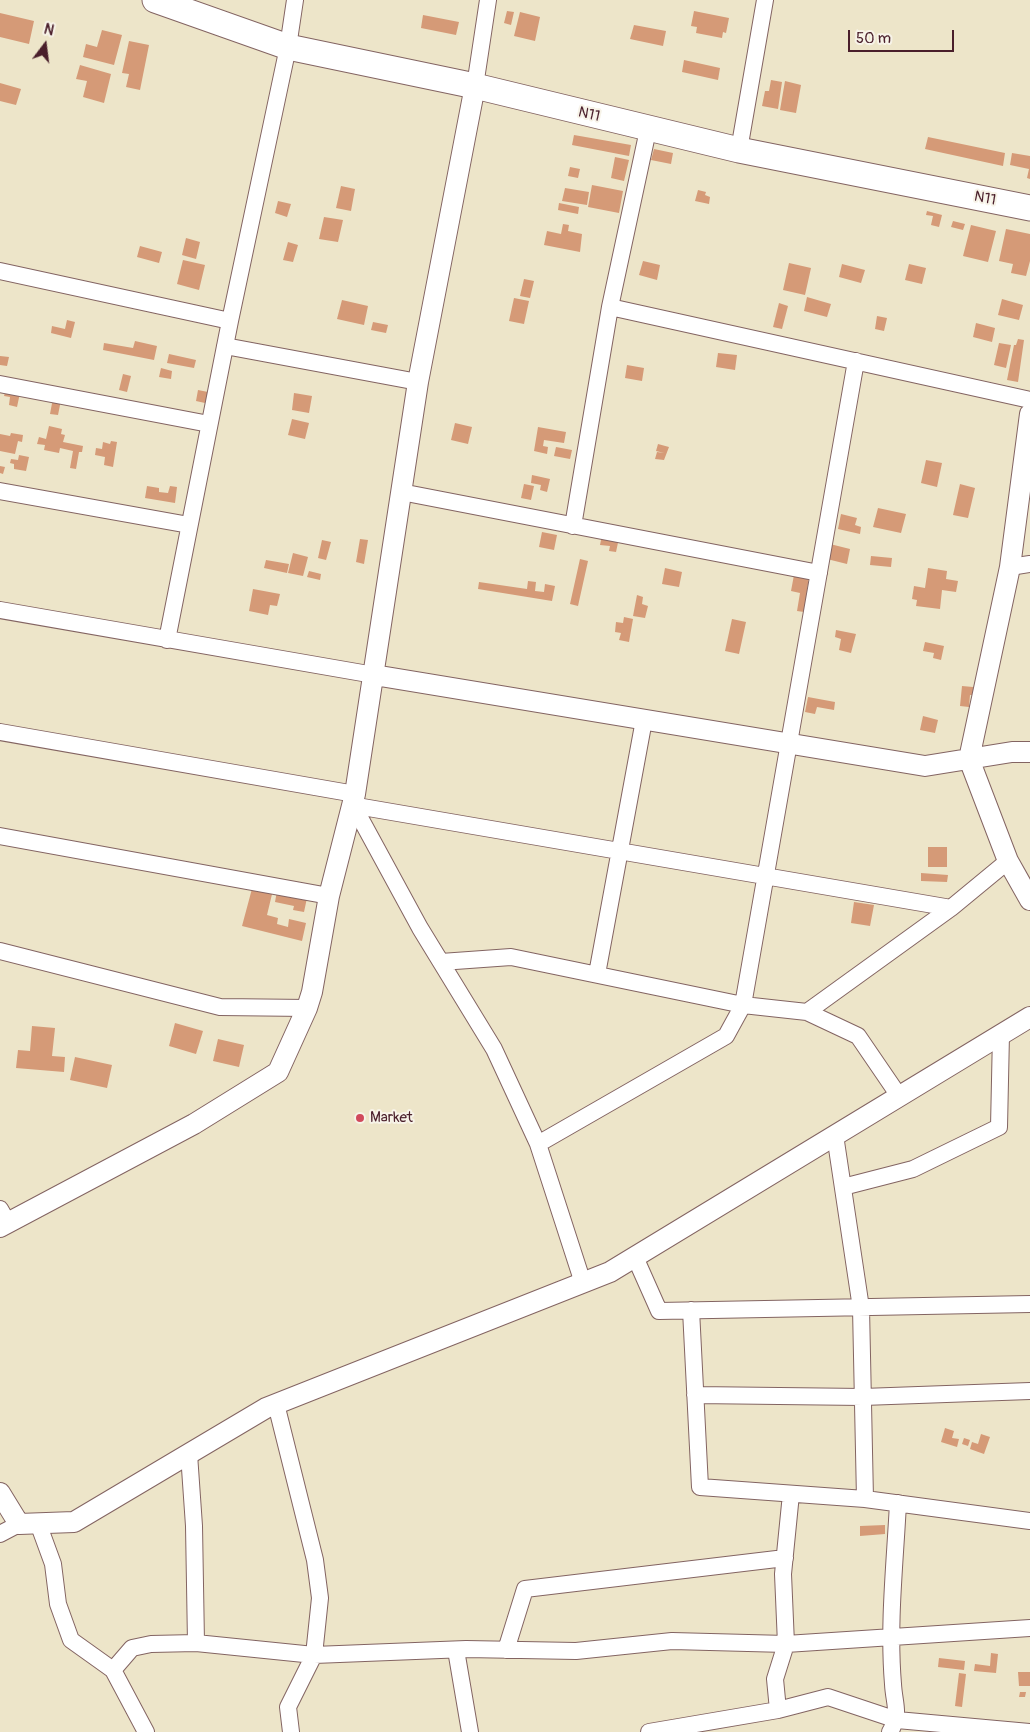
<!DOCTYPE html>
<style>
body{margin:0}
#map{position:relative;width:1030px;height:1732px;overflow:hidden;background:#ede5c9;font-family:Pangolin,sans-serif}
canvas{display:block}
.north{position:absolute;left:20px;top:20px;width:50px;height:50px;-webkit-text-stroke:4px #f7f3e8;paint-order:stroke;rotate:15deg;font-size:14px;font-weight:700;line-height:20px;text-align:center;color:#4a1f2b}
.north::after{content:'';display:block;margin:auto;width:18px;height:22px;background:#4a1f2b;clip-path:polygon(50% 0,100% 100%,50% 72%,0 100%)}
.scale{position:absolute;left:848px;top:30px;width:106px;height:22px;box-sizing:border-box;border:2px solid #4a1f2b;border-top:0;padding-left:6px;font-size:15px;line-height:18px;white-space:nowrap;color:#4a1f2b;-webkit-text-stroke:4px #f7f3e8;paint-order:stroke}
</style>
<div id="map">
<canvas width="1030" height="1732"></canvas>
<div class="north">N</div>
<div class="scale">50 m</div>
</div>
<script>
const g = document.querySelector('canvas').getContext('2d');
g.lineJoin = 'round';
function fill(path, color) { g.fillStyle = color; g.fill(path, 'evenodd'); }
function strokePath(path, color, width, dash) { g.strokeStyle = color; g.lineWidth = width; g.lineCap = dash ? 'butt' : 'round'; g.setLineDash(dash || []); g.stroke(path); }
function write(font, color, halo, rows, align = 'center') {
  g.font = font + ' Pangolin,sans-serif'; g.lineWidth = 4; g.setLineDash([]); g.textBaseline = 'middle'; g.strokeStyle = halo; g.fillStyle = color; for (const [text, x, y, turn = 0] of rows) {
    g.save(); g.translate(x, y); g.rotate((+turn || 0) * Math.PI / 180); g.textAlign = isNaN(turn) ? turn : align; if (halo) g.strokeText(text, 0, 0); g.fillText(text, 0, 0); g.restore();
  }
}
fill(new Path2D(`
 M507 11 514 12 511 25 504 23Z
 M694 11 729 18 726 33 723 32 722 38 696 33 697 27 691 26Z
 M520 12 540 17 535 41 514 36Z
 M0 13 34 21 29 44 0 37Z
 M423 15 459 22 456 35 421 28Z
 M634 25 666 31 663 46 630 39Z
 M102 30 122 35 114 65 83 57 86 44 97 47Z
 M129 41 149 45 140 90 126 87 129 74 122 73Z
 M684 60 720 68 718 80 682 72Z
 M80 65 111 74 104 103 83 97 87 81 76 79Z
 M771 80 782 82 778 109 762 106 765 91H769Z
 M785 81 801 85 796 113 780 110Z
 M0 83 21 89 16 105 0 101Z
 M574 135 631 145 629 156 572 145Z
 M928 137 1005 153 1003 166 925 149Z
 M654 149 673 153 671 164 651 160Z
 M1012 153 1030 156V179L1027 178 1029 169 1010 165Z
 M615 157 629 160 624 181 611 178Z
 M570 167 580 169 578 178 568 176Z
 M592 185 623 191 619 213 588 207Z
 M341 186 355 189 351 211 336 208Z
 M565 188 589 192 587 205 562 201Z
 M698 190 706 192 705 195 710 197 709 204 695 201Z
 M278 201 291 204 287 217 275 213Z
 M559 203 579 207 578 214 558 210Z
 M927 211 942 215 939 227 931 225 933 216 926 215Z
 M324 217 343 220 338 242 319 239Z
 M953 221 965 224 963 230 951 227Z
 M563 224 569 225 568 231 582 234 580 252 544 245 547 231 561 234Z
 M971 225 996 231 988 262 963 256Z
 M1006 229 1030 234V261L1026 276 1011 273 1013 264 999 261Z
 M186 238 200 242 196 259 182 255Z
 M288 242 298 245 293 262 283 260Z
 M140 246 162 252 159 263 137 257Z
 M183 260 205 265 199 290 177 284Z
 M643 261 660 265 657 280 639 275Z
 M789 263 811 268 805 295 783 290Z
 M842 264 865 270 861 283 839 277Z
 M909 264 926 268 922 284 905 280Z
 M524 279 534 281 530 298 520 296Z
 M807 297 831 304 827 317 804 311Z
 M514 298 529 301 524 324 509 321Z
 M1002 299 1023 305 1019 320 998 315Z
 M342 300 368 306 364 325 337 319Z
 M779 303 788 306 782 329 773 327Z
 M877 316 887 318 884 331 875 329Z
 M67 320 75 322 71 338 51 333 52 326 65 329Z
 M373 322 388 325 386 333 371 330Z
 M976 323 995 328 992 342 973 337Z
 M1018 339 1024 340 1018 382 1007 380 1014 345H1016Z
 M135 341 157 346 154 360 103 350 104 343 133 348Z
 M999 343 1011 345 1006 368 994 365Z
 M718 353 737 355 735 370 716 367Z
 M169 354 196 360 194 368 167 363Z
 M0 356 9 357 7 366 0 365Z
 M627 365 644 368 642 381 625 378Z
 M161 368 172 371 171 379 159 377Z
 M123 374 131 376 127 392 119 390Z
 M6 389 20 393 17 407 9 405 10 397 4 396Z
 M198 390 208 392 205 403 196 401Z
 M294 393 312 396 309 413 292 410Z
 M53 398 61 400 58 415 50 414Z
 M292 419 309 423 305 439 288 435Z
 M455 423 472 427 468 444 451 440Z
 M49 426 62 429 61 434 65 435 63 442 83 446 82 452H79L76 469 70 468 73 451 60 448 59 453 44 450 45 445 37 444 39 437 46 439Z
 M538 427 566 432 564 443 544 440 543 446 548 447 547 454 534 451Z
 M11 433 23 435 22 442 18 441 15 454 0 451V434L10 436Z
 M111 441 117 442 113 467 104 465 105 457 95 455 96 448 102 449 103 442 110 444Z
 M658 444 669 447 664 460 655 459 657 452 664 453 656 451Z
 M556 447 572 450 570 459 554 456Z
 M19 455 29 457 26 471 14 469V464L10 463 11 459 18 460Z
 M926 460 942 463 937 487 921 483Z
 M0 466 5 467 3 474 0 473Z
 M532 475 550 479 547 492 540 490 541 485 531 483Z
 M524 484 534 486 531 500 521 498Z
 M960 484 975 488 968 518 953 515Z
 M147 486 159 488V492L168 493 170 486 177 487 175 503 145 498Z
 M878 508 906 514 901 533 873 527Z
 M841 514 857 518 855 525 861 527 860 534 838 529Z
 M542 532 557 535 554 550 539 547Z
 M602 535 619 538 616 552 609 551 610 546 600 545Z
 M360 539 368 540 364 564 356 562Z
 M322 540 331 542 326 560 318 558Z
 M830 544 850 549 847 564 827 559Z
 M293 553 308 557 303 576 288 573Z
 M871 556 892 558 891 567 870 565Z
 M580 559 588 561 578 606 570 604Z
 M266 560 289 564 287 573 264 568Z
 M665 568 682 572 679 587 662 584Z
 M928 568 947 571 946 579 958 581 956 592 942 590 940 609 916 606 917 600 912 599 914 586 925 588Z
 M309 571 321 574 320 580 307 577Z
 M794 575 809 577 804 612 797 611 800 593 791 591Z
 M528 581 536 582 535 591 544 592 545 584 555 586 552 601 478 589 479 582 527 589Z
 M253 589 280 594 277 606 270 605 268 615 249 611Z
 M637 595 643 597 642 604 648 606 645 618 633 616Z
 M624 617 633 619 629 642 619 640 621 633 615 632 616 622 623 623Z
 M732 619 746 622 739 654 725 651Z
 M836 630 856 634 851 653 839 650 841 639 835 637Z
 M925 642 944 646 941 660 933 658 934 653 923 651Z
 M962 686 973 687V695H970L969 707 960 706Z
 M808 697 835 702 834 710 817 707 815 714 805 712Z
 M923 716 938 720 935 733 920 730Z
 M928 847H947V867H928Z
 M921 873 948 875 947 882 921 881Z
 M253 885 273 890 267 915 278 918 277 924 288 927 289 919 306 923 302 941 242 926Z
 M277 891 307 898 304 912 293 910 294 906 275 902Z
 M854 902 874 905 870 926 851 923Z
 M175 1023 203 1031 196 1054 169 1046Z
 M32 1026 55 1028 52 1056 65 1057 64 1072 16 1068 18 1050 30 1051Z
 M218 1039 244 1045 239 1067 213 1061Z
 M75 1057 112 1065 107 1088 70 1080Z
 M945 1428 954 1431 952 1438 959 1439 957 1447 941 1442Z
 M981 1434 990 1437 984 1454 970 1449 972 1442 978 1444Z
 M964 1438 970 1440 968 1446 962 1444Z
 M885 1525V1534L860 1536V1526Z
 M991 1653 998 1654 996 1673 974 1671 975 1664 990 1666Z
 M939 1658 965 1661 964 1670 938 1667Z
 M1018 1672H1030V1686H1019Z
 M959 1673 966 1674 962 1707 955 1706Z
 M1020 1692H1026L1025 1697H1019Z`), '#d59a77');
const minor = new Path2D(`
 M475 86 488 0
 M739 150 765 0
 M0 271 230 321
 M610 307 1030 400
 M225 346 418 382
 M0 384 209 424
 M0 491 189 525
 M401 492 819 573
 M573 526 610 307 648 130
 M1010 567 1030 564
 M0 610 374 675
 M167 640 230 321 288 47 295 0
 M0 732 355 794
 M351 805 951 908
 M351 805 358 814 420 928 494 1049 538 1144 583 1283
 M0 836 329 896
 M0 951 220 1007 307 1008
 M441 962 511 957 743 1005 807 1012 951 908 1008 861
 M597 974 644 720
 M807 1012 858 1036 899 1096
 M835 1135 861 1308 865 1499
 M538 1144 726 1036 743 1005 856 361
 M843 1187 913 1169 999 1127 1001 1034
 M0 1209 8 1223
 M635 1257 659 1311 1030 1304
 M691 1310 700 1487 865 1499 1030 1521
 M695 1395 863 1397 1030 1391
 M276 1404 315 1560 320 1598 314 1655 288 1707 291 1732
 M38 1523 53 1564 58 1604 71 1640 113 1670
 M0 1534 19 1524
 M196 1643 314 1655 466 1649 576 1651 672 1641 786 1644 1030 1628
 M456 1650 470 1732
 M506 1650 525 1589 785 1558
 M778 1710 775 1679 786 1644 783 1574 791 1494
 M146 1732 113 1670 132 1648 151 1644 196 1643 194 1526 189 1454
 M649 1732 778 1710 828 1697 897 1720 1030 1732
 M890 1732C901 1714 894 1704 893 1684 888 1624 895 1563 898 1503`);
const tertiary = new Path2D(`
 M1030 414 1010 567 969 759 1008 861 1030 900
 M374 675 925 766 1012 752H1030
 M0 1227 194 1124 278 1072 307 1008 312 992 329 896 355 794 418 382 475 86
 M0 1493 19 1524 74 1522 266 1408 610 1272 1030 1017`);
const primary = new Path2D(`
 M155 0 288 47 475 86 739 150 1030 208`);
strokePath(minor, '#836462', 18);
strokePath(tertiary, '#836462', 22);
strokePath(primary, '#836462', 27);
strokePath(minor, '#fff', 16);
strokePath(tertiary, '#fff', 20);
strokePath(primary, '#fff', 25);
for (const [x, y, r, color] of [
 [360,1118,5,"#d1495b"]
]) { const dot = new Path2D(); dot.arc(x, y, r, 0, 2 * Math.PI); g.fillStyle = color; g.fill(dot); strokePath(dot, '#f7f3e8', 2); }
write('15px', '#4a1f2b', '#f7f3e8', [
 ["N11",589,115,14],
 ["N11",985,199,11]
]);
write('15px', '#4a1f2b', '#f7f3e8', [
 ["Market",370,1118]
], 'left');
</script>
